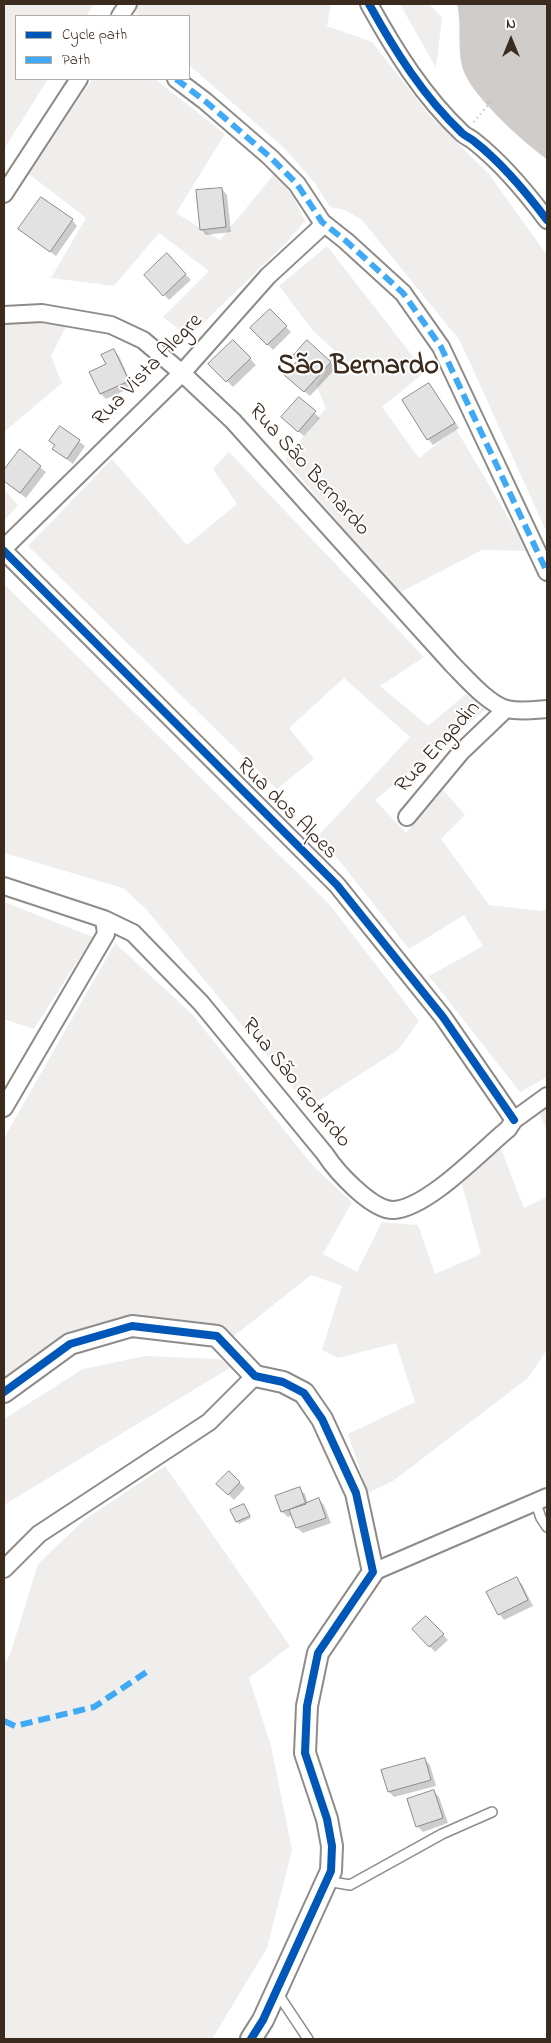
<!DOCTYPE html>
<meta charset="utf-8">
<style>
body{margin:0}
#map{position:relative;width:551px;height:2043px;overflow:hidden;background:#fff;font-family:"Indie Flower",sans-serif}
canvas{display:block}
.frame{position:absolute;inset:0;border:5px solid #3b2a1e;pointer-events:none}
.legend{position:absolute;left:15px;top:15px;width:175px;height:65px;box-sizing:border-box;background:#fff;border:1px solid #b1aaa5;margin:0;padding:6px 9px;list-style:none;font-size:15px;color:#3b2a1e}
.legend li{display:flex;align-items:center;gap:10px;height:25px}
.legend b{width:25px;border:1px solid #b1aaa5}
.north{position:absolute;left:486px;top:15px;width:50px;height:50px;-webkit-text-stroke:4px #fff;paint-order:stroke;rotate:0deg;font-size:14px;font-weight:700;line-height:20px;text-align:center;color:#3b2a1e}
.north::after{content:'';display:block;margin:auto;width:18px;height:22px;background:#3b2a1e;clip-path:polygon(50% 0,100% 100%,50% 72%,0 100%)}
</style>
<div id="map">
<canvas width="551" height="2043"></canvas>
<div class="frame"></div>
<ul class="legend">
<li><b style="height:6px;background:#0057b8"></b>Cycle path</li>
<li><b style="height:6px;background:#3fa9f5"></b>Path</li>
</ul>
<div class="north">N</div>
</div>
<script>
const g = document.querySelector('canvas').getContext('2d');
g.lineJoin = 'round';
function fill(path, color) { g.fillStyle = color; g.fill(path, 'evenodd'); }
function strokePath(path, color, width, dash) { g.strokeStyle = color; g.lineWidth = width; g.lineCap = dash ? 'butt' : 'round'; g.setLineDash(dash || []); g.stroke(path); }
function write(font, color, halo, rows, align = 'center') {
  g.font = font + ' "Indie Flower",sans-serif'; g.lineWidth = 4; g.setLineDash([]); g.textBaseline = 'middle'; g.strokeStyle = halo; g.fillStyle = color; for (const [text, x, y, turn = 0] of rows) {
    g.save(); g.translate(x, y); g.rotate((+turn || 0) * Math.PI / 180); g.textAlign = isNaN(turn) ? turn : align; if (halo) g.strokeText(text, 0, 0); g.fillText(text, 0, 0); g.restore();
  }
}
fill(new Path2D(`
 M4 4H94L86 16H16V79H48L4 149Z
 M133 4H331L327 26 372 42 430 116 488 173 547 255V533L460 341 362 220 345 210 330 207 314 182 284 148 189 65V16H139L131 8Z
 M400 4H429L442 17 436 68Z
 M92 79H155L225 134 176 213 220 240 275 173 294 198 305 221 287 242 189 337 163 317 209 271 159 233 114 286 51 278 86 218 29 174Z
 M327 246 425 372 382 407 419 458 456 429 528 551 482 550 399 593 285 460 326 408 316 385 325 373 334 350 314 332 279 286Z
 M5 319 67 325 51 356 62 383 4 432Z
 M229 452 424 657 380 686 428 726 466 694 485 710 375 800 406 833 443 790 465 815 441 839 489 905 541 911 547 908V1077L520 1092 429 976 483 946 464 915 409 949 319 835 410 737 344 678 289 728 314 759 277 789 28 546 112 459 187 545 237 504 213 469Z
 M4 489 18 505 4 521Z
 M4 584 330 905 419 1021 398 1050 309 1107 146 909 123 888 4 853Z
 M4 902 93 937 34 1029 4 1019Z
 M115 943 192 1014 313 1166 352 1202 323 1254 357 1272 382 1222 418 1225 435 1274 481 1254 462 1184 499 1144 524 1208 547 1197V1350L528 1378 393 1481 368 1493 348 1434 415 1402 396 1343 338 1358 322 1350 342 1286 311 1275 234 1336 220 1330 66 1337 4 1379V1138Z
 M547 1105V1131L538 1110Z
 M145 1356 218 1359 233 1366 4 1505V1419L83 1369Z
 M165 1466 290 1646 249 1678 271 1746 292 1850 267 1948 212 2039H4V1664L10 1655 38 1564 84 1520Z`), '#efeeed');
fill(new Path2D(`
 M457 4H547V159C524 143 468 93 462 66 457 45 462 24 457 4Z`), '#d0ccca');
fill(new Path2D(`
 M222 189 227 195 231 232 206 235 201 229Z
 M72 220 77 226 56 256 20 229Z
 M167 255 191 280 169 300 145 275Z
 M270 311 291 332 273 350 252 328Z
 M233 341 256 365 233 387 210 364Z
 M307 342 336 368 310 396 291 380Z
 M113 350 119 356 133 387 106 399 101 394 91 372 107 365Z
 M429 384 459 428 433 445 428 439Z
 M299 399 320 418 304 436 288 423Z
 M60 427 85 446 73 464 53 449 56 446 51 441Z
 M20 451 46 472 26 498 4 481V472Z
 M229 1473 245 1488 234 1500 218 1484Z
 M299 1489 305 1494 308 1504 319 1500 324 1505 331 1523 303 1533 297 1528 293 1515 288 1517 282 1512 277 1497Z
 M244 1505 251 1518 239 1524 237 1521Z
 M516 1579 522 1584 533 1606 504 1620 499 1614Z
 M426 1617 448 1640 435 1652 414 1629Z
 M424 1759 430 1765 436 1786 394 1797 389 1792 383 1771Z
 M434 1792 439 1797 448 1823 423 1832 417 1826Z`), '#0003');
const building = new Path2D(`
 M222 188 226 227 200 230 196 190Z
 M41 197 73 219 50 252 18 229Z
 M167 253 186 274 163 296 144 275Z
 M270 309 287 326 267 345 250 328Z
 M233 340 251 358 226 382 208 364Z
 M307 340 331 362 304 392 284 375 298 360 293 356Z
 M114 349 129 381 100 394 89 372 106 364 101 355Z
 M429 383 455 423 427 440 402 400Z
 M299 397 316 411 298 432 281 417Z
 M60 426 80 440 67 459 52 449 55 445 49 441Z
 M20 449 41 466 20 493 4 481V470Z
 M229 1471 240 1482 228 1495 216 1484Z
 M300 1487 306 1504 281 1512 275 1496Z
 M319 1498 326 1518 296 1528 289 1510Z
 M244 1504 250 1516 236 1522 230 1510Z
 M517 1577 528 1600 498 1615 486 1592Z
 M426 1616 444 1634 429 1647 412 1629Z
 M425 1758 431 1780 388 1792 381 1770Z
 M434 1790 443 1818 416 1827 407 1799Z`);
fill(building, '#e3e2e2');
strokePath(building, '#8e8b88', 1);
const service = new Path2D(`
 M536 1503 541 1518 547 1527
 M327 1881 350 1885 442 1834 492 1812
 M276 1991 308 2039`);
const minor = new Path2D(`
 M369 4C395 51 423 96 462 133 466 137 471 138 475 142 503 164 526 192 547 220
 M120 16 128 4
 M176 79 205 101 270 157 297 184 322 222 346 241 403 293 441 347 547 572
 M4 194 79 79
 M4 315 42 313 111 325 143 340 182 373 233 421 452 664C465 677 489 705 507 709 520 712 534 710 547 709
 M4 548 182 373 268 276 319 229 322 222
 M4 551 337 885 443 1017 514 1120
 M407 817 461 752 506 709
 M4 886 104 919 133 933 201 1003 325 1154C336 1171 372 1211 394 1210 429 1207 481 1151 508 1129L514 1120 547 1096
 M4 1108 106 934 104 919
 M4 1569 39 1534 209 1422 255 1376
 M373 1572 547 1497`);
const tertiary = new Path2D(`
 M4 1392 70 1344 132 1326 217 1336 255 1376 283 1382 304 1393 322 1419 356 1493 373 1572 318 1653 307 1706 305 1753 327 1819 332 1846 331 1871 263 2020 251 2039`);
strokePath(service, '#8e8b88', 12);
strokePath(minor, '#8e8b88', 20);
strokePath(tertiary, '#8e8b88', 24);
strokePath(new Path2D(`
 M474 122 491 101 487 103`), '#b9b8b6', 2.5, [1, 4]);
strokePath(service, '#fff', 9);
strokePath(minor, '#fff', 16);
strokePath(tertiary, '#fff', 20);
strokePath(new Path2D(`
 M176 79 205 101 270 157 297 184 322 222 346 241 403 293 441 347 547 572
 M4 1721 15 1726 94 1707 148 1671`), '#3fa9f5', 6, [12, 6]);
strokePath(new Path2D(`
 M369 4C395 51 423 96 462 133 466 137 471 138 475 142 503 164 526 192 547 220
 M4 551 337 885 443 1017 514 1120
 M4 1392 70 1344 132 1326 217 1336 255 1376 283 1382 304 1393 322 1419 356 1493 373 1572 318 1653 307 1706 305 1753 327 1819 332 1846 331 1871 263 2020 251 2039`), '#0057b8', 8);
write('22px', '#3b2a1e', '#fff', [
 ["Rua Vista Alegre",149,371,-46],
 ["Rua São Bernardo",308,471,48],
 ["Rua Engadin",439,748,-48],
 ["Rua dos Alpes",286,810,45],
 ["Rua São Gotardo",295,1084,51]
]);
write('bold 28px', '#3b2a1e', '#fff', [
 ["São Bernardo",358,368]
]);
</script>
